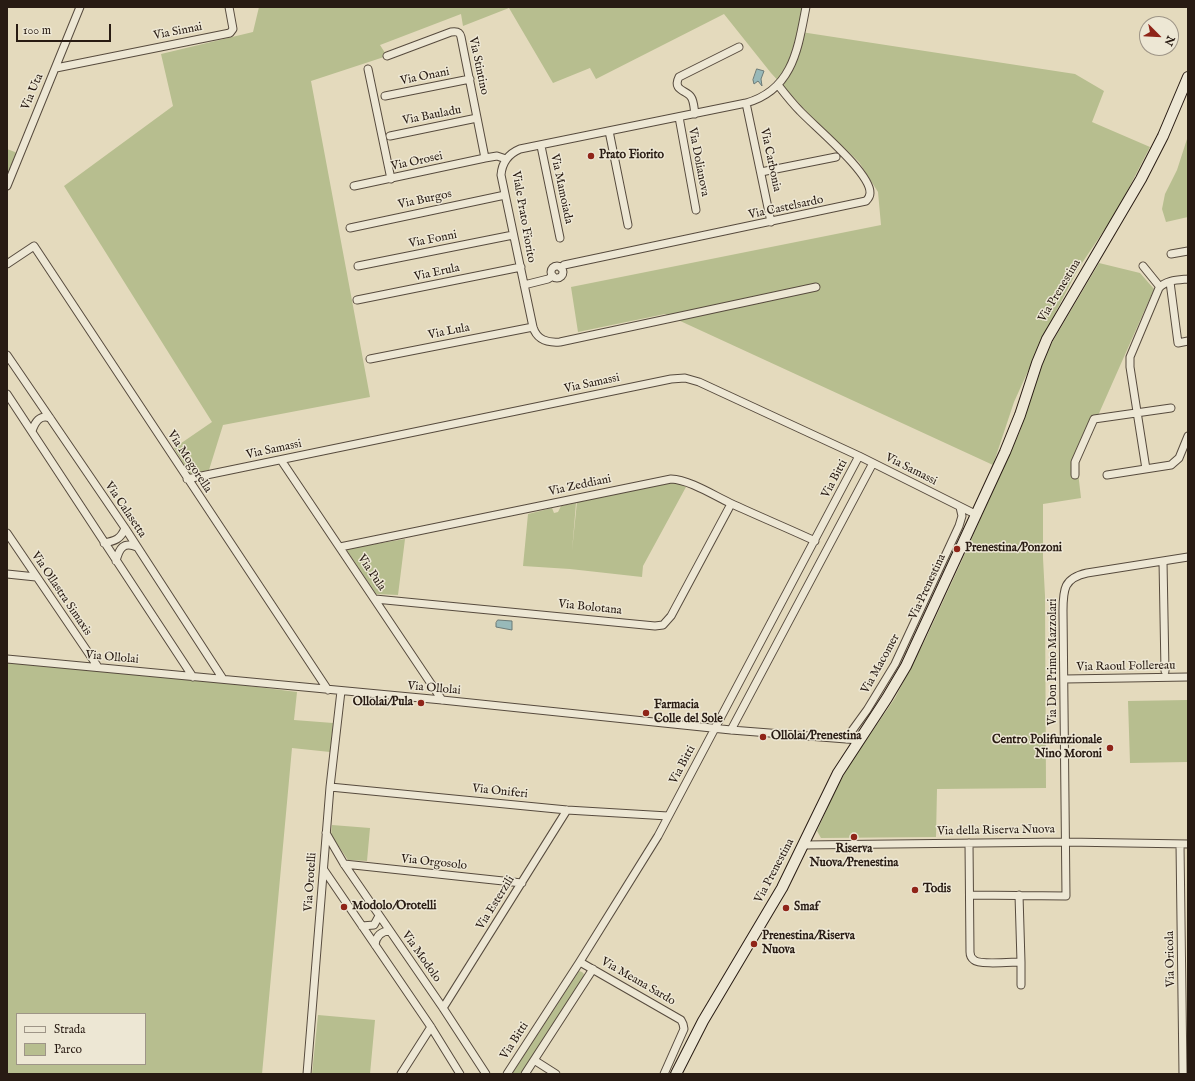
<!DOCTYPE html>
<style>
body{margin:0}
#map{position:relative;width:1195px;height:1081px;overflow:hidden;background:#e4dabd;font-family:"IM FELL English",serif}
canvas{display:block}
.frame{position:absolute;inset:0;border:8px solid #281b13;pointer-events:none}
.legend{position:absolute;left:16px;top:1013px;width:130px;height:52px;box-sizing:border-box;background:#ede7d4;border:1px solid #9e9587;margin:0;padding:5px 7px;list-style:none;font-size:12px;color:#281b13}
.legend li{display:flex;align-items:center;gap:8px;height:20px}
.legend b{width:20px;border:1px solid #9e9587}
.north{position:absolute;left:1139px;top:16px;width:40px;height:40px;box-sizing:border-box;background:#ede7d4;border:1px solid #9e9587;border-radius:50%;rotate:114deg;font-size:11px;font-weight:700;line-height:16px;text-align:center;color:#281b13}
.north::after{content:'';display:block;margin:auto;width:14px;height:18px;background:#8f2418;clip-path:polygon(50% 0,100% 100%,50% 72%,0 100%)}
.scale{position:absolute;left:16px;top:24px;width:95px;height:18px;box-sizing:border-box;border:2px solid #281b13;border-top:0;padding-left:5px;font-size:12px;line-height:14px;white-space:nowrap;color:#281b13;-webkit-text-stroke:3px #ede7d4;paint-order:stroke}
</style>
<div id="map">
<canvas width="1195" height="1081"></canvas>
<div class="frame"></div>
<ul class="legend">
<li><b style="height:5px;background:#ede7d4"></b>Strada</li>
<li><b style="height:11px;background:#b7be8f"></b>Parco</li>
</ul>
<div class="north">N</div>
<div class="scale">100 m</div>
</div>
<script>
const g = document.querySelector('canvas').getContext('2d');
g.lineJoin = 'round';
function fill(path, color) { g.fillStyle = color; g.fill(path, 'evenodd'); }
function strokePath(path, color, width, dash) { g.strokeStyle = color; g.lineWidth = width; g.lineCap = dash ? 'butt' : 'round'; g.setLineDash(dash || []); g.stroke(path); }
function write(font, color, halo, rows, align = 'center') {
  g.font = font + ' "IM FELL English",serif'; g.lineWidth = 3; g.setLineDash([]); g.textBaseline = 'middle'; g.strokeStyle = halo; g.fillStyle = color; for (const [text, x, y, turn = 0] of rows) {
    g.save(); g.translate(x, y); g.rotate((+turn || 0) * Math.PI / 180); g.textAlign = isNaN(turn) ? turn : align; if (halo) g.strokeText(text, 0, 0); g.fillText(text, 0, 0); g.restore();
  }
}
fill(new Path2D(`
 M259 7H806L801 32 1075 74 1104 91 1092 122 1150 147 1117 211 1078 269 1048 327 1014 402 993 465 665 314 578 332 571 287 881 225 878 192 859 162 807 112 771 73 724 14 596 79 590 68 553 83 509 8 463 26 461 14 380 45 387 56 311 81 370 397 223 425 209 470 190 474 174 448 212 422 64 186 173 106 161 54 253 32Z
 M1188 136V217L1166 222 1162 209 1165 194 1177 170Z
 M7 149 15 152 19 156 7 186Z
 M1099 263 1140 273 1154 289 1077 463 1081 498 1043 504V558L1045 596 1046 788 937 789 936 837 821 838 817 831 836 789 850 764 895 698 926 638 958 569 1020 431 1047 351Z
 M675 481 686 487 643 566 642 577 570 569 523 566 528 514 552 508 554 513 558 512 561 506 576 503 572 551 577 502Z
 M405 539 398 595 376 594 346 549Z
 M7 658 98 667 297 692 294 720 333 723 330 752 292 748 262 1074H7ZM17 1014H145V1064H17Z
 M1188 700V762L1130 763 1128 701Z
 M332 825 370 828 367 861 348 860 331 835Z
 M579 971 582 972 584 974 583 979 522 1074H512Z
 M318 1015 375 1020 370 1074H312Z`), '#b7be8f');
const water = new Path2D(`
 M757 69 764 71 761 79 762 86 758 81 754 84 753 80Z
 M498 620 512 621V630L496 627V623Z`);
fill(water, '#98b9b9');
strokePath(water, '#6b7a77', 1);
const street = new Path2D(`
 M806 7C798 48 793 90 746 103L520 149C508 154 502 163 501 175L533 327C537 340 547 343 560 342L816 287
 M387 56 451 32C457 31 460 32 461 37L485 158 497 156 506 159
 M56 68 230 33 233 29 229 7
 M368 69 391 179
 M385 96 470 79
 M746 103 771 222
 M695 114C694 109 694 101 691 97 687 90 672 91 679 77L739 47
 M679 117 696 210
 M609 131 628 225
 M390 136 477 118
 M541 146 560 238
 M761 172 836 157
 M7 186 80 7
 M354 186 485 158
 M350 228 505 195
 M1171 254 1188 251
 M7 264 34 246 328 690
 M358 266 513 235
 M1143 266 1160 287
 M551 272a6 6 0 1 1 12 0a6 6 0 1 1-12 0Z
 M561 268 564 265 866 201C868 199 870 197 870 193 871 173 815 127 800 111 792 103 785 94 778 85
 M1170 282 1178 343 1188 341
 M524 285 548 279 553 276
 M357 300 521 267
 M7 355 125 528 223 679
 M370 359 533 327
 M7 394 193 677
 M32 431C35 422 40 414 50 418
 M281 460 442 700
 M1146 469 1130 367V357L1159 288C1166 280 1178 280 1188 279
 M1075 475V462L1094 419 1171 408
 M1107 475 1171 465 1179 458 1188 436
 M187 479 671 379 685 378 699 382 859 456 977 515
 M7 533 98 667
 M104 543C115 541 121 539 125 528
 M340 547 671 479C690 480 713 495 730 503 758 516 787 528 815 541
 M116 561C119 549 123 541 137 547
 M1163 561 1165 671
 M7 574 36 577
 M375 599 655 626 663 625 671 616 731 504
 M7 659 442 700 731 730 859 740
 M1065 679 1188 677
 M731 730 873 463
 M846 739 867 710 895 664 959 526 962 516 960 507
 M330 787 567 810 668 816
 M326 833 344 864 443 1008 486 1074
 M969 843 970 952C970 955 971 958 974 960 979 965 1012 962 1021 962L1019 895
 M1180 844 1183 1074
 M804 845 1066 842 1188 844
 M344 864 522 883
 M324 870 431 1027 460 1074
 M970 895 1066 896 1063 611C1063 589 1064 578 1087 573L1188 557
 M362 926 374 925 379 916
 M375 945C376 936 381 931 390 931
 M580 962 681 1020 683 1024 684 1029 664 1074
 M1021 962V985
 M443 1008 567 810
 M534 1060 556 1074
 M307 1074 330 787 341 691
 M401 1074 431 1027
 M507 1074 579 963 658 836 859 456
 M525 1074 593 969`);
const secondary = new Path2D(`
 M676 1074 703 1021 782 888 838 773 887 698 906 666 1005 452 1020 415 1037 363 1047 339 1141 179 1163 136 1188 77`);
strokePath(street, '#574b3e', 9);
strokePath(secondary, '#281b13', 12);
strokePath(street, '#ede7d4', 7);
strokePath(secondary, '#ede7d4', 10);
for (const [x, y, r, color] of [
 [591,156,4,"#8f2418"],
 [957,549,4,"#8f2418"],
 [421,703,4,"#8f2418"],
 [646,713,4,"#8f2418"],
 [763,737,4,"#8f2418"],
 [1110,748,4,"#8f2418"],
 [854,837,4,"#8f2418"],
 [915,890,4,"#8f2418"],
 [344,907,4,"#8f2418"],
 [786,908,4,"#8f2418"],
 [754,944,4,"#8f2418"]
]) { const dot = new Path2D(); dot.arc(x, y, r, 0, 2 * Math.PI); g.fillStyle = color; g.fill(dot); strokePath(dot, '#ede7d4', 1.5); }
write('12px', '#281b13', '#ede7d4', [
 ["Via Sinnai",178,32,-11],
 ["Via Stintino",478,66,78],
 ["Via Onani",425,77,-11],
 ["Via Uta",33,92,-67],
 ["Via Bauladu",432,116,-11],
 ["Via Carbonia",770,160,78],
 ["Via Orosei",417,162,-12],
 ["Via Dolianova",698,162,79],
 ["Via Mamoiada",561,189,78],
 ["Via Burgos",425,200,-12],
 ["Via Castelsardo",786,208,-12],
 ["Viale Prato Fiorito",523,217,80],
 ["Via Fonni",433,240,-11],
 ["Via Erula",437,273,-12],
 ["Via Prenestina",1060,291,-59],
 ["Via Lula",449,332,-11],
 ["Via Samassi",592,384,-12],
 ["Via Samassi",274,450,-12],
 ["Via Mogorella",189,462,57],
 ["Via Samassi",911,470,27],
 ["Via Bitti",835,479,-62],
 ["Via Zeddiani",580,486,-12],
 ["Via Calasetta",125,510,56],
 ["Via Pula",371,573,56],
 ["Via Prenestina",928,587,-65],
 ["Via Ollastra Simaxis",61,594,56],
 ["Via Bolotana",590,608,6],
 ["Via Ollolai",112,658,5],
 ["Via Don Primo Mazzolari",1054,662,-90],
 ["Via Macomer",881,664,-61],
 ["Via Raoul Follereau",1126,667,-1],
 ["Via Ollolai",434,689,5],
 ["Via Bitti",683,765,-62],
 ["Via Oniferi",500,792,6],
 ["Via della Riserva Nuova",996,831,-1],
 ["Via Orgosolo",434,863,6],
 ["Via Prenestina",775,871,-62],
 ["Via Orotelli",311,882,-86],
 ["Via Esterzili",496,903,-58],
 ["Via Modolo",421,957,55],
 ["Via Oricola",1171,959,-91],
 ["Via Meana Sardo",638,982,30],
 ["Via Bitti",515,1041,-57]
]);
write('bold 12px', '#281b13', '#ede7d4', [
 ["Prato Fiorito",599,156],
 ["Prenestina/Ponzoni",965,549],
 ["Ollolai/Pula",413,703,"right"],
 ["Farmacia",654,706],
 ["Colle del Sole",654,720],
 ["Ollolai/Prenestina",771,737],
 ["Centro Polifunzionale",1102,741,"right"],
 ["Nino Moroni",1102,755,"right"],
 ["Riserva",854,850,"center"],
 ["Nuova/Prenestina",854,864,"center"],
 ["Todis",923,890],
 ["Modolo/Orotelli",352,907],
 ["Smaf",794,908],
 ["Prenestina/Riserva",762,937],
 ["Nuova",762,951]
], 'left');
</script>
